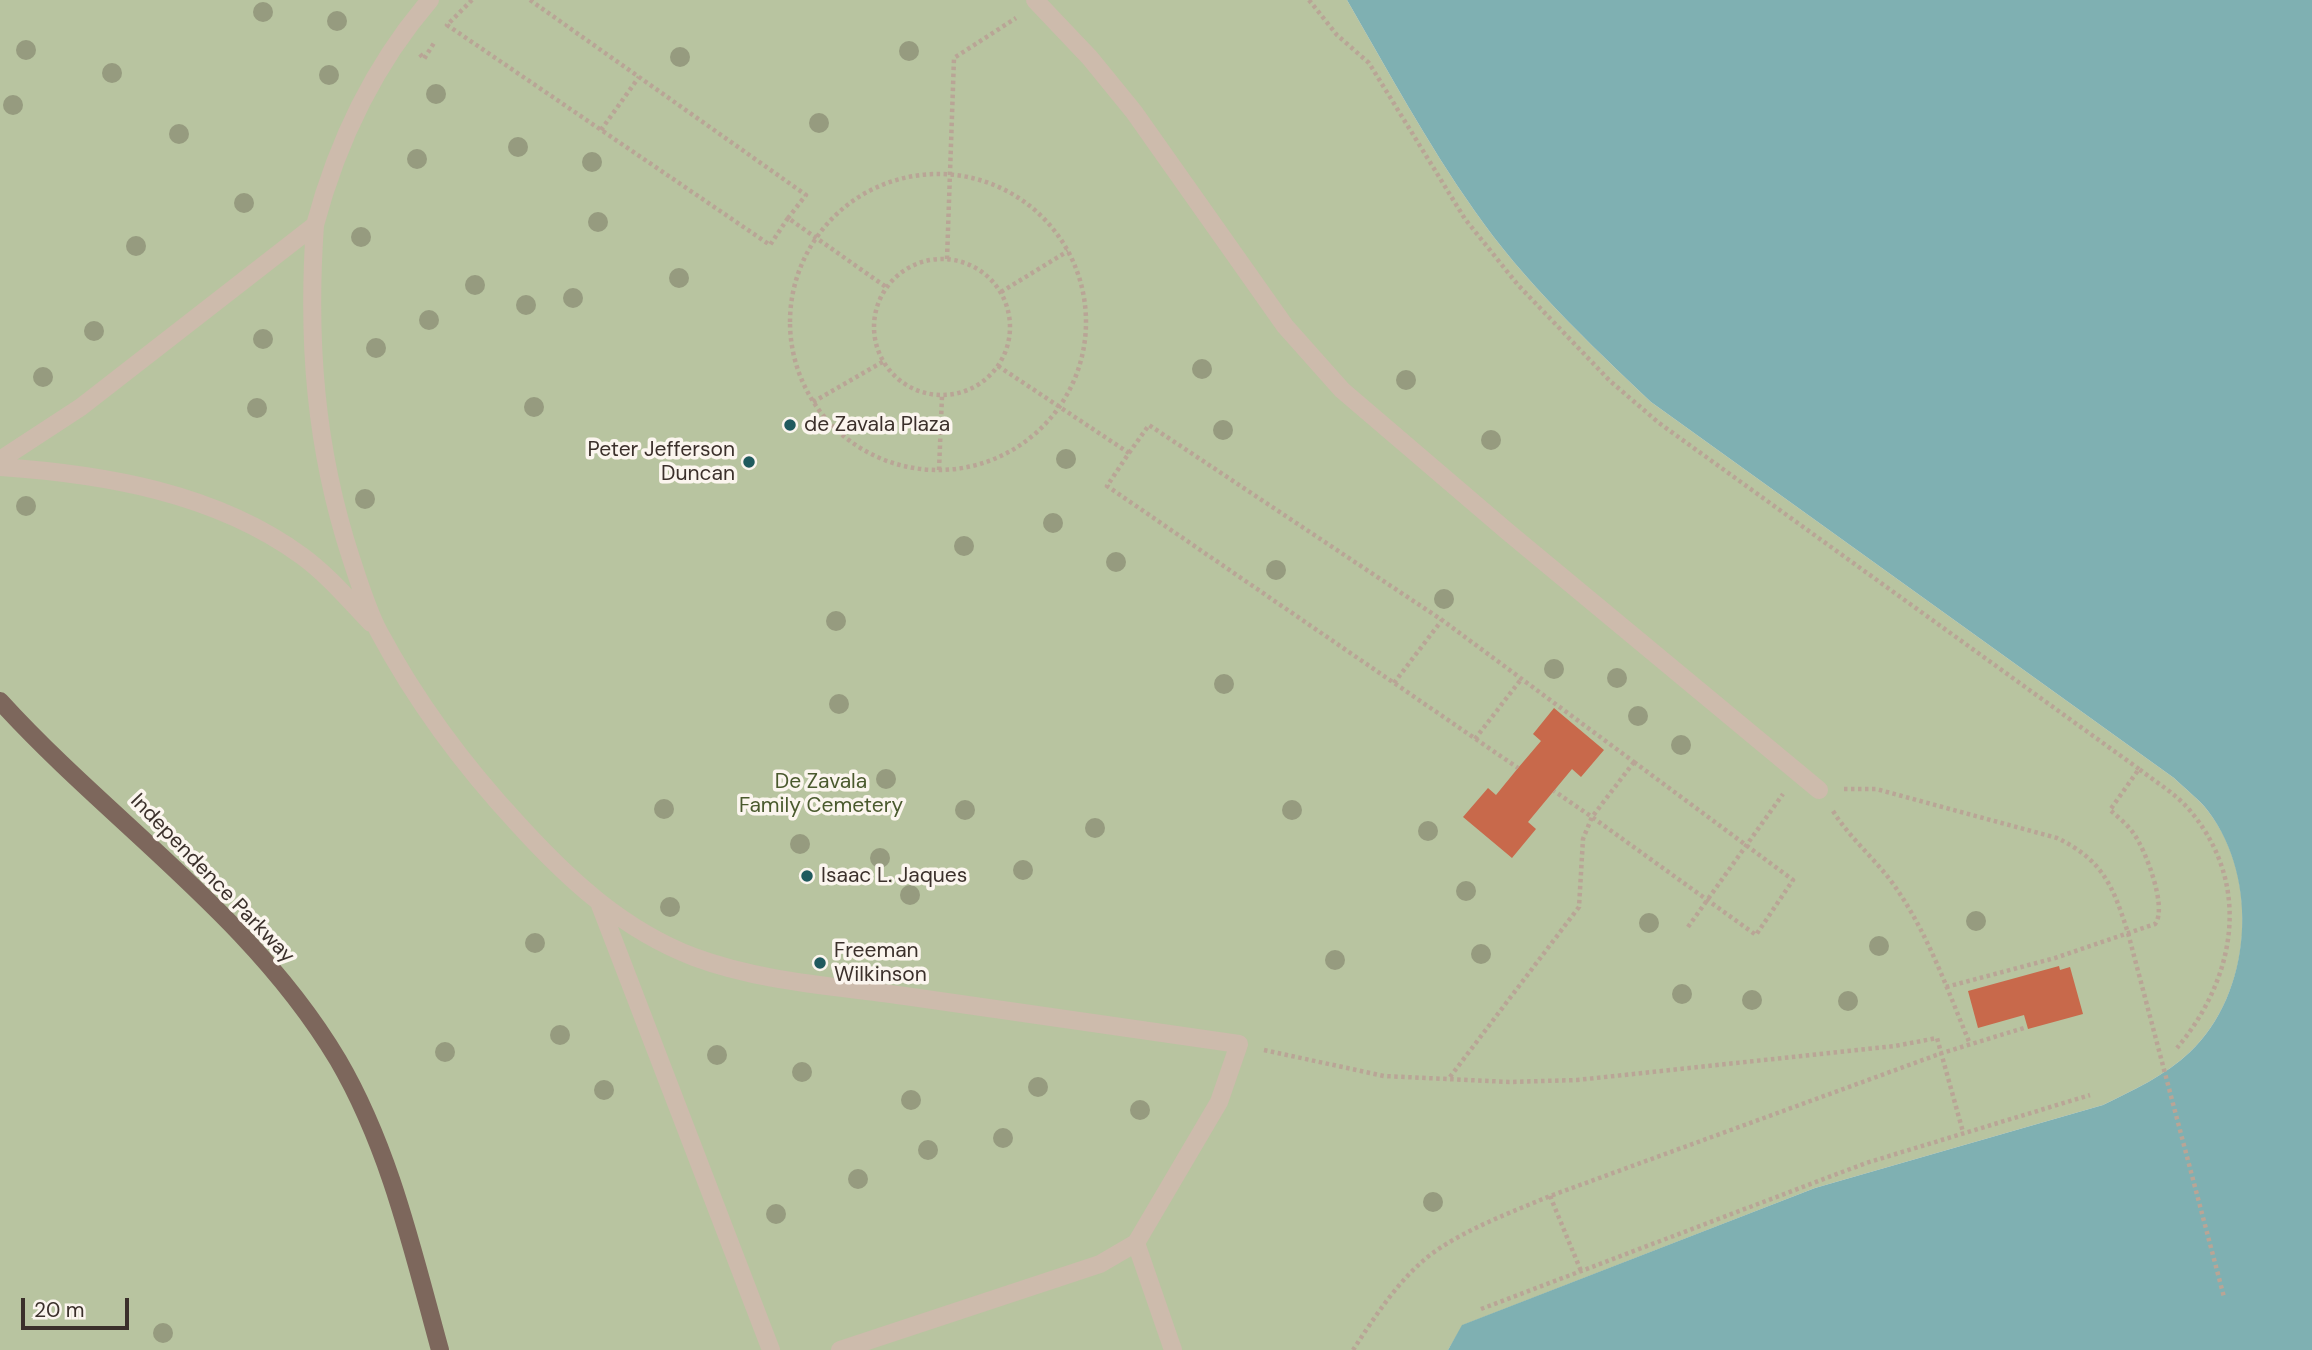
<!DOCTYPE html>
<style>
body{margin:0}
#map{position:relative;width:2312px;height:1350px;overflow:hidden;background:#f4ebe1;font-family:"DM Sans",sans-serif}
canvas{display:block}
.scale{position:absolute;left:21px;top:1298px;width:108px;height:32px;box-sizing:border-box;border:4px solid #3b302b;border-top:0;padding-left:9px;font-size:21px;line-height:24px;white-space:nowrap;color:#3b302b;-webkit-text-stroke:5px #fbf5ee;paint-order:stroke}
</style>
<div id="map">
<canvas width="2312" height="1350"></canvas>
<div class="scale">20 m</div>
</div>
<script>
const g = document.querySelector('canvas').getContext('2d');
g.lineJoin = 'round';
function fill(path, color) { g.fillStyle = color; g.fill(path, 'evenodd'); }
function strokePath(path, color, width, dash) { g.strokeStyle = color; g.lineWidth = width; g.lineCap = dash ? 'butt' : 'round'; g.setLineDash(dash || []); g.stroke(path); }
function write(font, color, halo, rows, align = 'center') {
  g.font = font + ' "DM Sans",sans-serif'; g.lineWidth = 7; g.setLineDash([]); g.textBaseline = 'middle'; g.strokeStyle = halo; g.fillStyle = color; for (const [text, x, y, turn = 0] of rows) {
    g.save(); g.translate(x, y); g.rotate((+turn || 0) * Math.PI / 180); g.textAlign = isNaN(turn) ? turn : align; if (halo) g.strokeText(text, 0, 0); g.fillText(text, 0, 0); g.restore();
  }
}
fill(new Path2D(`
 M0 0H1347C1388 71 1427 143 1474 210 1524 282 1588 342 1651 402L2174 778C2185 789 2199 799 2208 811 2261 879 2252 994 2190 1052 2165 1076 2133 1090 2103 1105L1815 1188 1463 1325 1448 1350H0Z`), '#b8c4a0');
fill(new Path2D(`
 M1347 0H2312V1350H1448L1462 1325 1815 1188 2103 1105C2133 1090 2165 1076 2190 1052 2252 994 2260 879 2208 811 2199 799 2185 789 2174 778L1651 402C1588 342 1524 282 1474 210 1427 143 1388 71 1347 0Z`), '#7fb0b2');
fill(new Path2D(`
 M1554 708 1604 750 1581 777 1572 769 1528 822 1536 829 1512 858 1463 817 1488 788 1496 795 1518 768 1541 741 1533 734Z
 M2059 966 2060 970 2070 967 2083 1014 2028 1029 2024 1015 1978 1028 1968 991Z`), '#c8694b');
strokePath(new Path2D(`
 M472 0 447 25 770 245 788 218 886 287
 M530 0 806 195 788 218
 M1309 0 1337 35 1369 63 1465 219 1518 285 1610 381 1659 423 2139 769
 M420 54 424 59 434 43
 M601 130 639 77
 M790 322a148 148 0 1 1 296 0a148 148 0 1 1-296 0Z
 M947 259 954 58 1016 18
 M874 327a68 68 0 1 1 136 0a68 68 0 1 1-136 0Z
 M1001 292 1068 251
 M998 366 1129 453 1107 486 1518 768
 M813 402 884 361
 M1129 453 1149 425 1442 620 1634 762
 M939 470 942 396
 M1394 683 1442 620
 M1475 739 1522 678
 M1634 762 1793 880 1756 935 1592 817Z
 M1844 789H1876L2057 838C2103 860 2113 886 2128 933L2224 1297
 M1833 811C1849 837 1872 856 1891 881 1927 930 1947 989 1970 1044
 M1688 927 1783 794
 M1946 987 2055 958 2155 924C2168 908 2145 849 2134 834 2128 825 2118 817 2110 810L2139 769C2157 783 2178 795 2192 813 2253 888 2234 980 2177 1048
 M1264 1050 1384 1076 1509 1082 1577 1080 1895 1046 1937 1038 1963 1132
 M1450 1077 1579 907 1583 839 1592 817 1554 791
 M1550 1196 1581 1271
 M1481 1309 1866 1163 2090 1095
 M1353 1350C1376 1315 1402 1274 1437 1250 1471 1227 1512 1212 1550 1196L1942 1053 2027 1027`), '#b9a596', 4.5, [3.5, 3.5]);
strokePath(new Path2D(`
 M1035 0 1090 58 1134 112 1285 326 1342 390 1508 532 1819 790
 M315 225C307 340 315 448 351 558 359 582 367 609 379 632 416 701 465 767 518 824 568 879 623 930 694 957 761 982 835 986 905 996 1017 1012 1128 1028 1239 1044L1219 1102 1136 1243 1173 1350
 M0 460 81 407 315 225C337 143 374 65 430 0
 M0 467C104 474 216 493 302 556 328 575 349 600 371 623
 M600 905 771 1350
 M840 1350 1100 1264 1136 1243`), '#cdbbac', 18);
strokePath(new Path2D(`
 M0 701C110 822 253 917 338 1060 390 1149 413 1252 440 1350`), '#7d675c', 18);
g.fillStyle = '#969b7f';
for (const [x, y] of [
 [263,12],
 [337,21],
 [26,50],
 [909,51],
 [680,57],
 [112,73],
 [329,75],
 [436,94],
 [13,105],
 [819,123],
 [179,134],
 [518,147],
 [417,159],
 [592,162],
 [244,203],
 [598,222],
 [361,237],
 [136,246],
 [679,278],
 [475,285],
 [573,298],
 [526,305],
 [429,320],
 [94,331],
 [263,339],
 [376,348],
 [1202,369],
 [43,377],
 [1406,380],
 [534,407],
 [257,408],
 [1223,430],
 [1491,440],
 [1066,459],
 [365,499],
 [26,506],
 [1053,523],
 [964,546],
 [1116,562],
 [1276,570],
 [1444,599],
 [836,621],
 [1554,669],
 [1617,678],
 [1224,684],
 [839,704],
 [1638,716],
 [1681,745],
 [886,779],
 [664,809],
 [965,810],
 [1292,810],
 [1095,828],
 [1428,831],
 [800,844],
 [880,858],
 [1023,870],
 [1466,891],
 [910,895],
 [670,907],
 [1976,921],
 [1649,923],
 [535,943],
 [1879,946],
 [1481,954],
 [1335,960],
 [1682,994],
 [1752,1000],
 [1848,1001],
 [560,1035],
 [445,1052],
 [717,1055],
 [802,1072],
 [1038,1087],
 [604,1090],
 [911,1100],
 [1140,1110],
 [1003,1138],
 [928,1150],
 [858,1179],
 [1433,1202],
 [776,1214],
 [163,1333]
]) { g.beginPath(); g.arc(x, y, 10, 0, 2 * Math.PI); g.fill(); }
for (const [x, y, r, color] of [
 [790,425,7,"#1f5a5e"],
 [749,462,7,"#1f5a5e"],
 [807,876,7,"#1f5a5e"],
 [820,963,7,"#1f5a5e"]
]) { const dot = new Path2D(); dot.arc(x, y, r, 0, 2 * Math.PI); g.fillStyle = color; g.fill(dot); strokePath(dot, '#fbf5ee', 2.5); }
write('21px', '#3b302b', '#fbf5ee', [
 ["de Zavala Plaza",804,425],
 ["Peter Jefferson",735,450,"right"],
 ["Duncan",735,474,"right"],
 ["Isaac L. Jaques",821,876],
 ["Freeman",834,951],
 ["Wilkinson",834,975]
], 'left');
write('21px', '#4a5a2e', '#fbf5ee', [
 ["De Zavala",821,782],
 ["Family Cemetery",821,806]
]);
write('21px', '#3b302b', '#fbf5ee', [
 ["Independence Parkway",212,879,46]
]);
</script>
